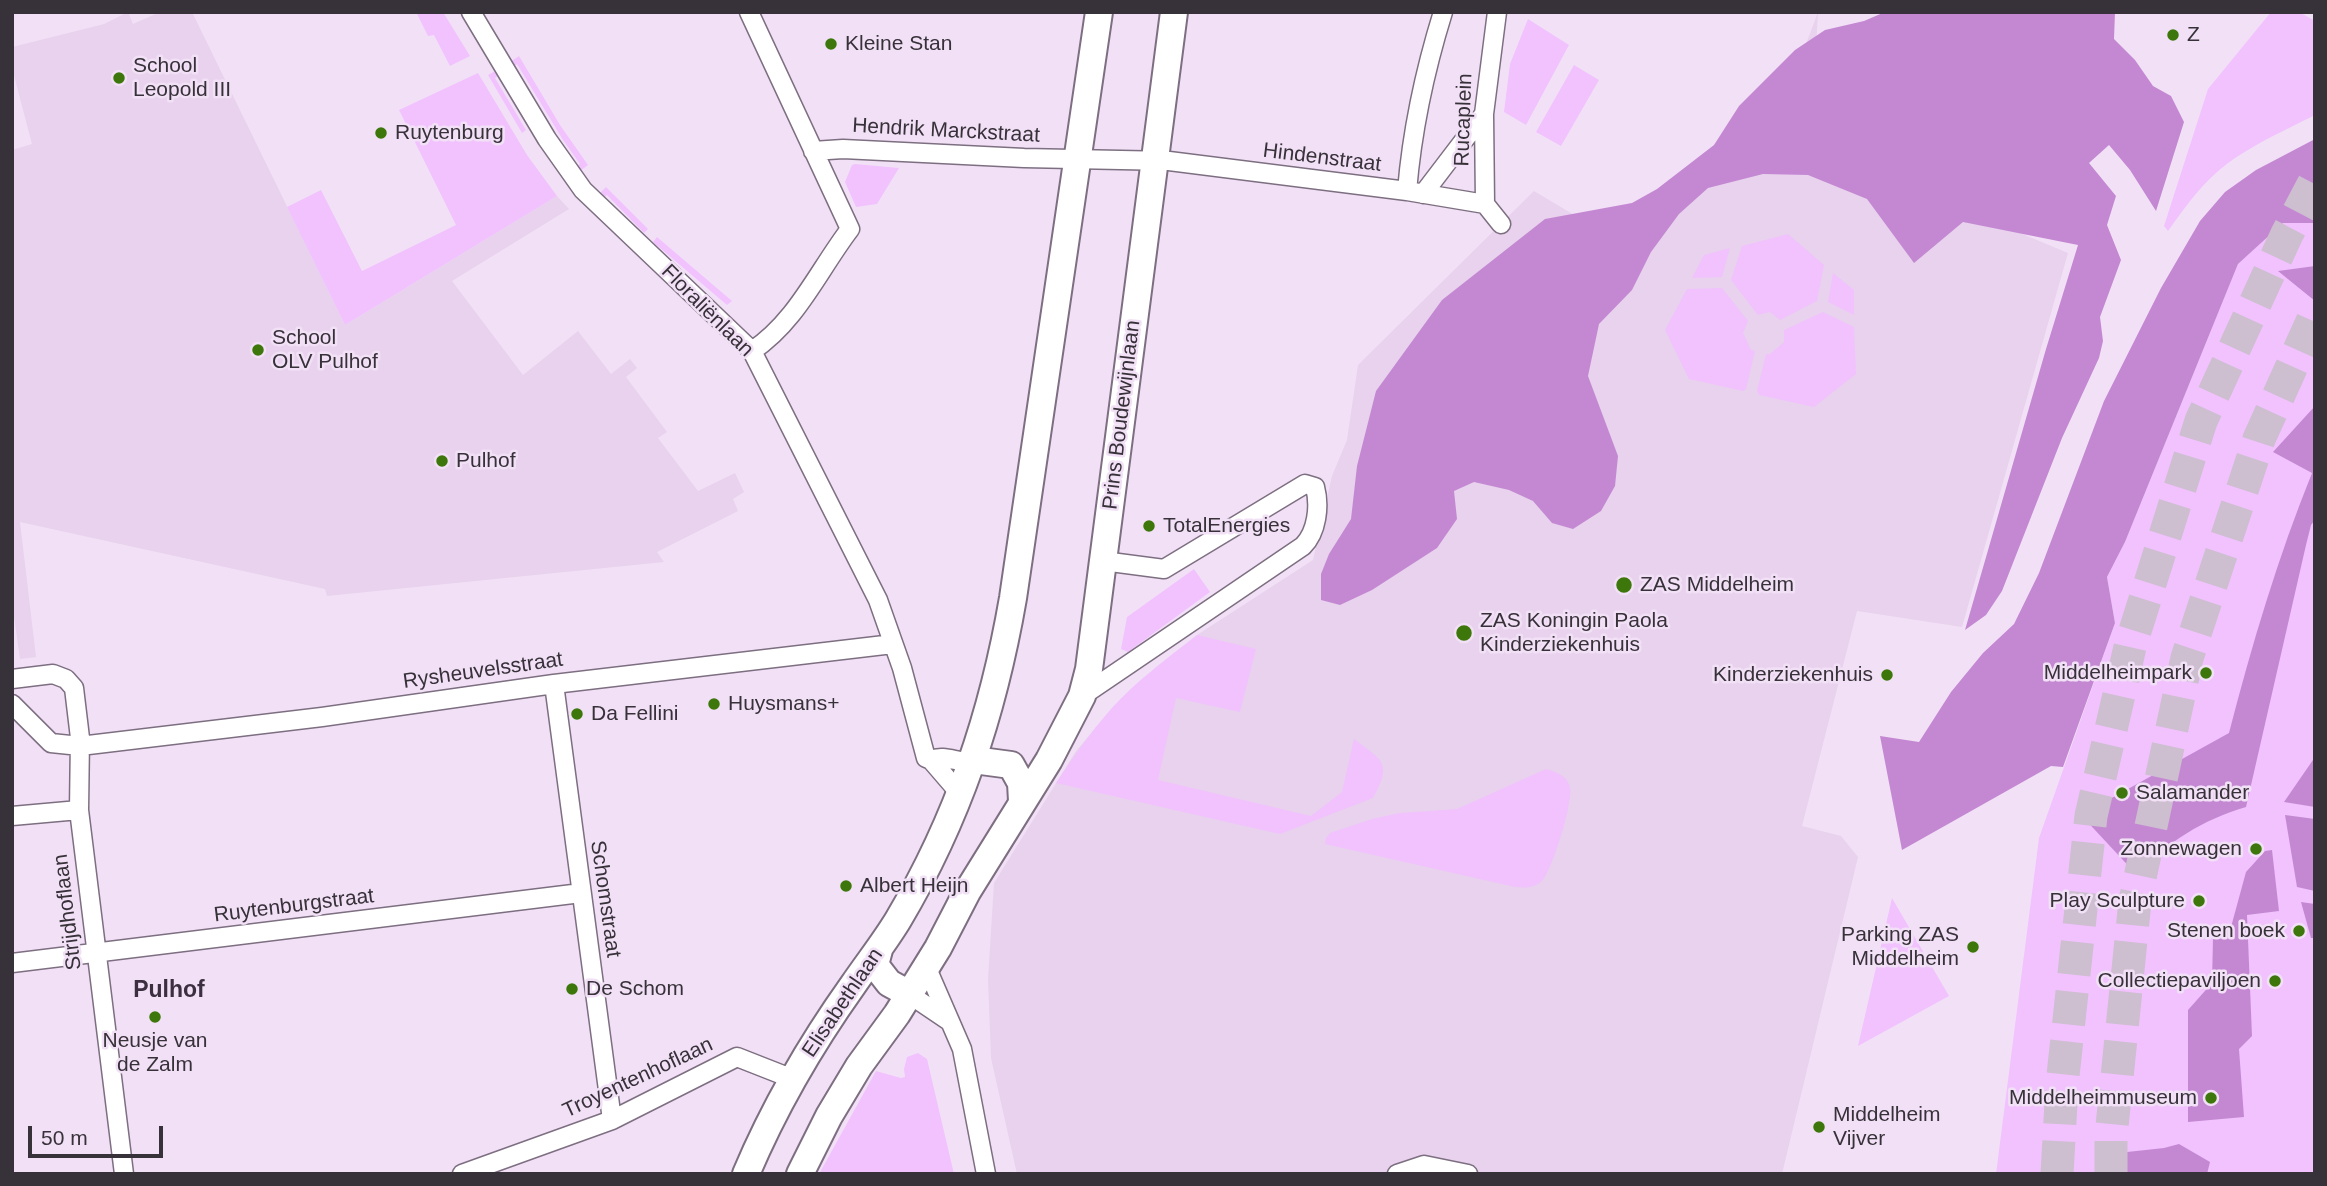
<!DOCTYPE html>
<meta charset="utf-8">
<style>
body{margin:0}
#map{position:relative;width:2327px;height:1186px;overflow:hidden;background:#f2e1f6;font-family:Helvetica,sans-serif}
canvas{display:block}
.frame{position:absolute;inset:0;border:14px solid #373139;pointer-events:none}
.scale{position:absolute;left:28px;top:1126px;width:135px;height:32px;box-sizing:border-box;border:4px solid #373139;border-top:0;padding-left:9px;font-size:21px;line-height:24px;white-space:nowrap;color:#373139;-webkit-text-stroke:5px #f2e1f6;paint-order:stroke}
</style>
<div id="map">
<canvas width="2327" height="1186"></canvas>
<div class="frame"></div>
<div class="scale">50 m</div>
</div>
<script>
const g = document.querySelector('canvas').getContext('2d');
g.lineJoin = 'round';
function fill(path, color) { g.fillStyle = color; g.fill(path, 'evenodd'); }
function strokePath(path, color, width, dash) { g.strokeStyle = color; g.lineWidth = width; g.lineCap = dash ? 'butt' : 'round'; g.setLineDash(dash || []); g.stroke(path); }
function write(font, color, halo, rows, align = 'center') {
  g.font = font + ' Helvetica,sans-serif'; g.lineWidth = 5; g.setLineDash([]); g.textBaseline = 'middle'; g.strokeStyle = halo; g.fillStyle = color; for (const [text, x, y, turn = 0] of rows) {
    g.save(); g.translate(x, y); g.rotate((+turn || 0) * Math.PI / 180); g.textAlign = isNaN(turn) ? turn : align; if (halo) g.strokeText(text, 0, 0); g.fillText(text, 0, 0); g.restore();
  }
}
fill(new Path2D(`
 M128 12 133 24 160 12H192L345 325 557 196 569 209 452 281 523 375 578 331 611 374 630 359 637 368 626 377 667 432 658 438 698 491 735 473 744 492 733 499 738 511 657 552 664 562 327 596 325 589 20 522 36 657 20 659 12 602V150L32 144 12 68V47L104 24Z
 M1818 12 1811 139 1934 197 2068 253 1962 627 1857 611 1802 826 1841 836 1858 857 1782 1174H1017L991 1058 988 979 994 883 1076 751 1113 707 1156 667 1197 635 1313 560 1332 476 1347 440 1358 365 1534 191 1601 231 1713 162 1800 60Z`), '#e8d2ed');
fill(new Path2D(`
 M416 12H443L470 56 450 66 434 35 428 36Z
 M2271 12H2299L2315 21V115C2282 132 2244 148 2216 173 2197 190 2183 210 2168 231L2164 226 2208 89Z
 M1528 19 1569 45 1526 125 1504 112 1510 64Z
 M519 56 560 125 588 165 580 171 577 166 580 164 563 140 517 64 513 67 510 62Z
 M1574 65 1599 80 1561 146 1536 132Z
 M497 70 500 74 495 78 526 130 522 133 488 75Z
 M478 73 527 155 557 196 345 325 287 207 321 190 362 271 456 225 399 110Z
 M852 165 855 164 899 168 877 204 856 207 845 182Z
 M606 187 648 229 644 233 607 195 603 198 599 194Z
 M2283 223H2315V1174H1996L2039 838 2115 623 2107 577 2125 542 2238 264Z
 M1788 234 1824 265 1817 301 1780 320 1770 312 1758 315 1731 280 1742 246Z
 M657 237 732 301 727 305 653 242Z
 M1730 248 1722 277 1692 278 1704 255Z
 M1833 273 1854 290V315L1828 302Z
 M1722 288 1748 321 1743 333 1751 350 1755 351 1746 389 1743 391 1689 379 1665 330 1687 289Z
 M1823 312 1854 327 1856 374 1814 407 1759 395 1757 391 1766 354H1770L1784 342V330Z
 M1194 569 1210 592 1128 652 1121 649 1127 617Z
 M1197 635 1256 649 1240 712 1176 698 1158 780 1311 816 1342 792 1354 739C1382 760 1393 763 1373 798L1280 834 1056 783C1073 757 1091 732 1111 709 1136 681 1168 658 1197 635Z
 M1546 769C1557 772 1568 776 1570 788 1573 803 1552 872 1541 882 1533 888 1525 888 1515 887L1325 844 1326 838 1330 833 1372 819 1400 813 1457 809Z
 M1892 898 1949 996 1858 1046Z
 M918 1053 927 1059 954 1174H819L876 1071 901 1078 905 1077 904 1069 907 1057Z`), '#f1c2fe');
fill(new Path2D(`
 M1885 12H2115L2114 39 2135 60 2153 86 2171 96 2184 122 2156 211 2130 170 2109 145 2089 163 2116 196 2107 225 2121 260 2100 317 2103 341 2099 358 2062 438 2002 591 1986 615 1965 630 2046 349 2078 245 1963 222 1914 263 1867 199 1808 175 1763 174 1708 188 1679 214 1651 252 1632 290 1599 324 1588 376 1618 456 1615 486 1601 511 1573 529 1552 523 1533 501 1509 490 1474 482 1454 491 1457 519 1437 548 1372 590 1340 605 1321 600V574L1329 554 1351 519 1357 466 1376 391 1442 300 1545 219 1632 203 1657 189 1714 145 1739 106 1795 50 1825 30 1864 21Z
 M2315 139V223H2283L2238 264 2125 542 2107 577 2115 623 2063 767 2051 766 1902 850 1880 736 1919 742 1951 692 1983 653 2014 624 2039 573 2104 401 2161 288 2200 221 2225 192 2256 170Z
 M2315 266V301L2278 271Z
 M2315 406V520L2311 525 2306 545 2246 807C2202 820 2168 842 2136 874L2081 815 2229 733C2252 644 2278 557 2312 473L2273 452Z
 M2315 757V807L2284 802Z
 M2285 815 2315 819V891L2297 887Z
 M2272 850 2279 911 2247 915 2252 1036 2239 1049 2244 1117 2188 1122V1010L2212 983 2213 937 2231 927 2246 872 2265 851Z
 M2301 902 2315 904V938H2311Z
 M2179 1144 2210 1162 2207 1174H2101L2118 1153 2164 1148Z`), '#c488d3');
strokePath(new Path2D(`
 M2057 1174 2062 1085 2091 816 2130 647 2201 421 2287 234 2315 181
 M2111 1174V1136L2135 901 2187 658 2259 439 2315 315`), '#cdbed0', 33, [33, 17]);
const minor = new Path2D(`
 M471 12 547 139 583 190 752 351 878 600 902 668 926 758 931 760 956 789 960 799
 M749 12 850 229C818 271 797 321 752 351
 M1497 12 1484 114 1485 204 1501 224
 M813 151 843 149 1024 158 1169 161 1407 191 1485 204
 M1407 191C1412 131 1425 70 1443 12
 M1423 194 1484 114
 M12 679 53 674 66 679 74 688 80 738 79 810 124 1174
 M554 684 612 1120
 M1082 696 1303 546C1317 532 1320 506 1315 487L1305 484 1164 569 1103 561
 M12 704 51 743 80 746 322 717 554 684 893 644
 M931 760C944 754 958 763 972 762
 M12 816 79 810
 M12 963 581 893
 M926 966 962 1049 986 1174
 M909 994 949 1021
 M462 1174 612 1120 737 1057 793 1079
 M1397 1174 1424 1165 1468 1174`);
const secondary = new Path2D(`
 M972 762 981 761 1011 765 1021 783 1022 801
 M879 950 875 965 889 983 909 994
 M746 1174C774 1108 811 1044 853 985 868 963 884 943 898 920 958 819 993 714 1013 598L1099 12
 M800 1174 829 1116 859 1066 897 1014 938 948 967 892 1049 760 1082 696 1089 669 1174 12`);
strokePath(minor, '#7d6f81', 21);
strokePath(secondary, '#7d6f81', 30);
strokePath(minor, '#fff', 18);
strokePath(secondary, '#fff', 26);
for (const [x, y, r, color] of [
 [2173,35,7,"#3d770c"],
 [831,44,7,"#3d770c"],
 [119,78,7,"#3d770c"],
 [381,133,7,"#3d770c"],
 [258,350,7,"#3d770c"],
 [442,461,7,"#3d770c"],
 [1149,526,7,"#3d770c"],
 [1624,585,9,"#3d770c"],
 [1464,633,9,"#3d770c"],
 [2206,673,7,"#3d770c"],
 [1887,675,7,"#3d770c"],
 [714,704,7,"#3d770c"],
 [577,714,7,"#3d770c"],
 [2122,793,7,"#3d770c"],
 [2256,849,7,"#3d770c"],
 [846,886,7,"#3d770c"],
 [2199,901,7,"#3d770c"],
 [2299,931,7,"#3d770c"],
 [1973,947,7,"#3d770c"],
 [2275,981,7,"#3d770c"],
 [572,989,7,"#3d770c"],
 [155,1017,7,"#3d770c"],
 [2211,1098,7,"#3d770c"],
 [1819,1127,7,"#3d770c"]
]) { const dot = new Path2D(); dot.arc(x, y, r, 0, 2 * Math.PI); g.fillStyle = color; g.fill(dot); strokePath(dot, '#f2e1f6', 2.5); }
write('21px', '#373139', '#f2e1f6', [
 ["Z",2187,35],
 ["Kleine Stan",845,44],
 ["School",133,66],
 ["Leopold III",133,90],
 ["Ruytenburg",395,133],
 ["School",272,338],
 ["OLV Pulhof",272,362],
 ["Pulhof",456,461],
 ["TotalEnergies",1163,526],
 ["ZAS Middelheim",1640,585],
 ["ZAS Koningin Paola",1480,621],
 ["Kinderziekenhuis",1480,645],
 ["Middelheimpark",2192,673,"right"],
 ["Kinderziekenhuis",1873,675,"right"],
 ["Huysmans+",728,704],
 ["Da Fellini",591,714],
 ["Salamander",2136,793],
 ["Zonnewagen",2242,849,"right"],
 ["Albert Heijn",860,886],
 ["Play Sculpture",2185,901,"right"],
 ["Stenen boek",2285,931,"right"],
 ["Parking ZAS",1959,935,"right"],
 ["Middelheim",1959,959,"right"],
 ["Collectiepaviljoen",2261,981,"right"],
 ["De Schom",586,989],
 ["Neusje van",155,1041,"center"],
 ["de Zalm",155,1065,"center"],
 ["Middelheimmuseum",2197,1098,"right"],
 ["Middelheim",1833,1115],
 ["Vijver",1833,1139]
], 'left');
write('21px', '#373139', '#f2e1f6', [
 ["Rucaplein",1464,120,-88],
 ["Hendrik Marckstraat",946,131,3],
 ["Hindenstraat",1322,158,7],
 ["Floraliënlaan",707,311,45],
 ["Prins Boudewijnlaan",1122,415,-83],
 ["Rysheuvelsstraat",483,671,-8],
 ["Schomstraat",605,899,82],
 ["Ruytenburgstraat",294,906,-7],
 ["Strijdhoflaan",68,912,-97],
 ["Elisabethlaan",843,1003,-56],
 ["Troyentenhoflaan",638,1078,-25]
]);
write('bold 23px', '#3c2f40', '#f2e1f6', [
 ["Pulhof",169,991]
]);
</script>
